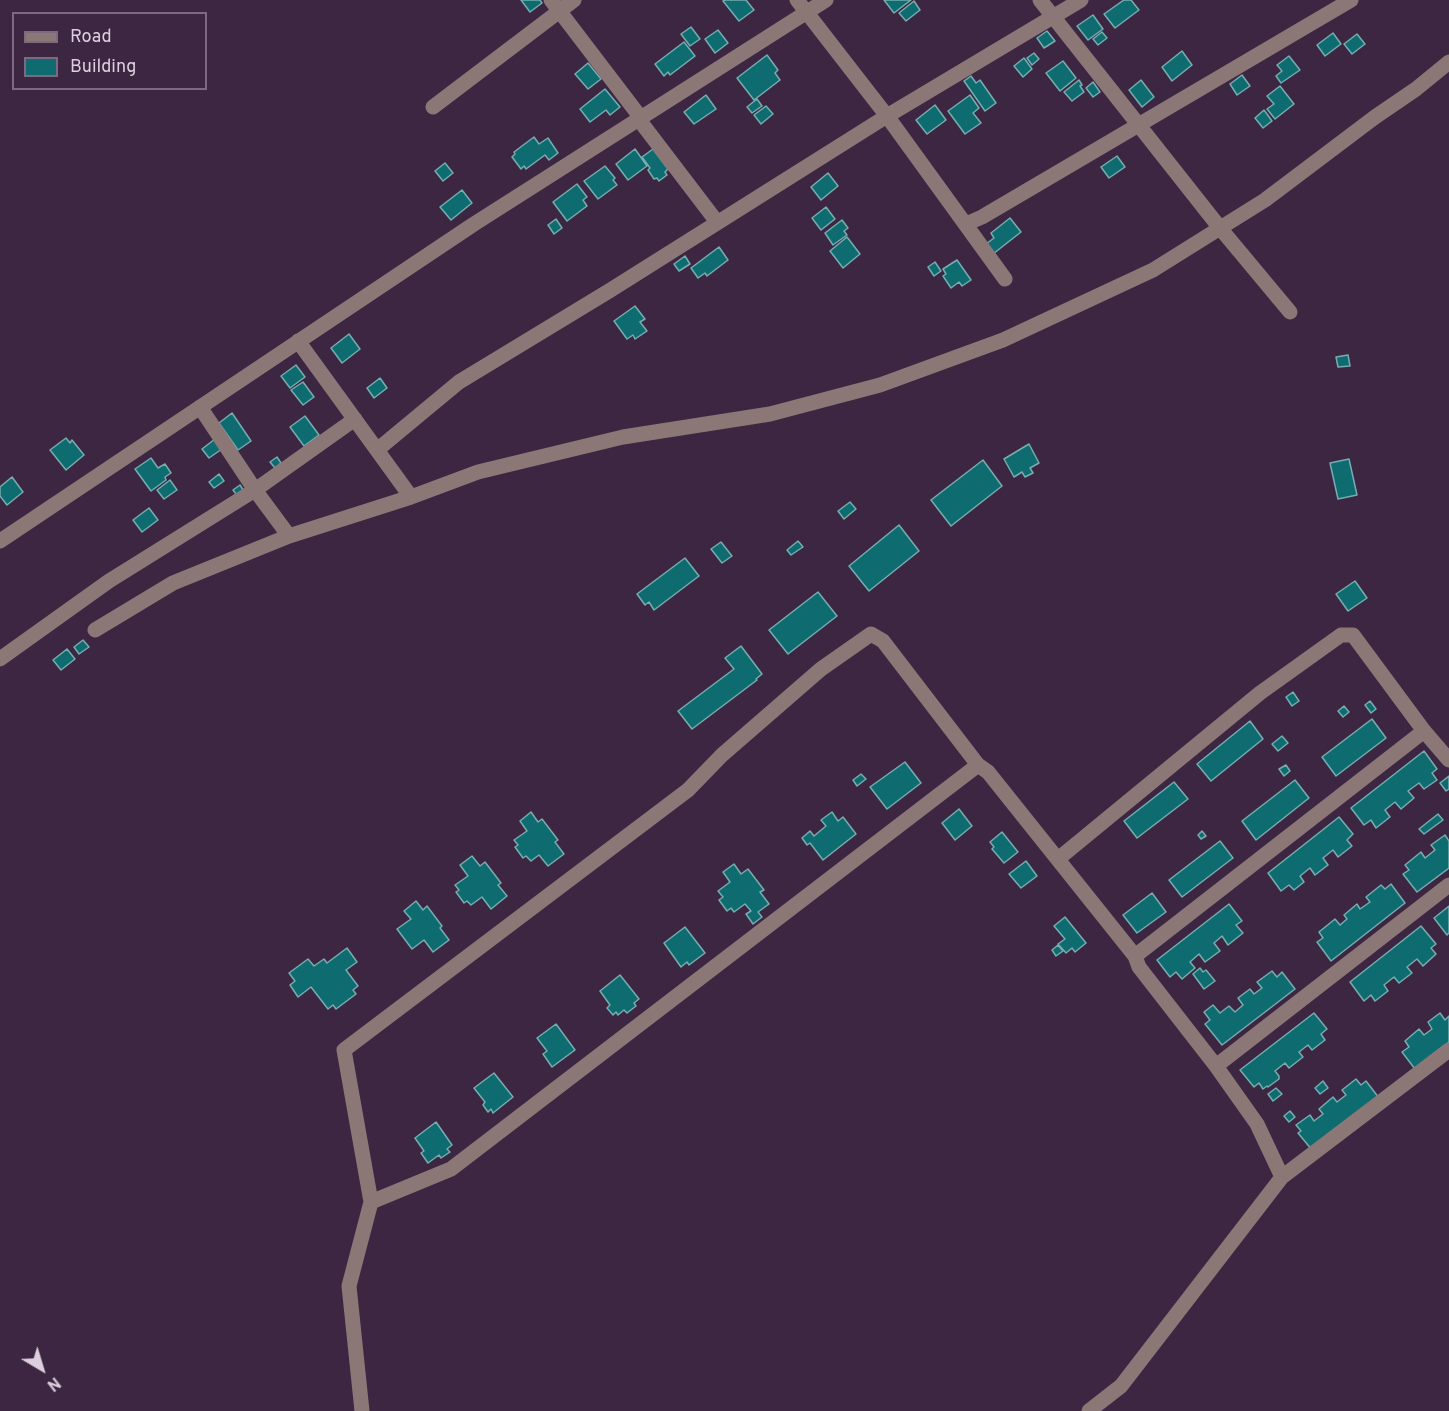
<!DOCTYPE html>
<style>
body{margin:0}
#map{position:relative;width:1449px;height:1411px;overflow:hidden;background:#3c2642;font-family:Overpass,sans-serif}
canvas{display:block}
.legend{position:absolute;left:12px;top:12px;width:195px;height:78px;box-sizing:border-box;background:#3c2642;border:2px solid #7c6a81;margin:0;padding:8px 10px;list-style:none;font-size:18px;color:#ddcfe0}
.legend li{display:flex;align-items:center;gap:12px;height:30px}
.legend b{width:30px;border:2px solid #7c6a81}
.north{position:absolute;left:12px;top:1339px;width:60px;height:60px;-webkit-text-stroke:4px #3c2642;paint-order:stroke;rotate:142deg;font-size:16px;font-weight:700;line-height:24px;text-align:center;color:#ddcfe0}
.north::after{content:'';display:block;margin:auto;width:21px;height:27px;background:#ddcfe0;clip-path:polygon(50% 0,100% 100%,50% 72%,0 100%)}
</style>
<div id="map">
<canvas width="1449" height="1411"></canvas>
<ul class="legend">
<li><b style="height:8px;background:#8c7777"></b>Road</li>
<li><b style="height:16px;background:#0e6b6f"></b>Building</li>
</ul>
<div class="north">N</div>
</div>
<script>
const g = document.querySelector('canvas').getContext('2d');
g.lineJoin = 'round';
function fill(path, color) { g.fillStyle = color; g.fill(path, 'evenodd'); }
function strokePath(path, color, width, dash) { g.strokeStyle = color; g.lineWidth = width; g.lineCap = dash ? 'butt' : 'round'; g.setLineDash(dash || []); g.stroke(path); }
const building = new Path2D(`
 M521 0H540L542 3 530 12Z
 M725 0H746L754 10 739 21 723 1Z
 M884 0H911L894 13Z
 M1124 0H1131L1139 10 1115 28 1104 14Z
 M914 1 920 10 906 21 899 13Z
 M1093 15 1103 29 1088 40 1077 26Z
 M691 27 700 39 690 46 681 34Z
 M718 30 728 43 715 53 705 39Z
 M1047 31 1055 41 1044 48 1037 38Z
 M1102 32 1107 38 1098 45 1093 39Z
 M1333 33 1341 44 1325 56 1317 45Z
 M1357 34 1365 44 1352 54 1344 44Z
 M684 42 695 56 670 75 668 72 664 76 655 64Z
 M1182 51 1192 65 1172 81 1162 67Z
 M1034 53 1039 59 1032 65 1027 58Z
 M767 55 778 70 775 73 780 80 754 100 737 78Z
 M1289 56 1300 70 1281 83 1276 76 1282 71 1277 65Z
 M1024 58 1032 69 1023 77 1014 66Z
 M1063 61 1076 78 1060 91 1046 73Z
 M588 63 601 79 588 89 575 74Z
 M1242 75 1250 86 1237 95 1230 84Z
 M971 76 976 83 980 80 996 103 985 111 964 81Z
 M1079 80 1082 85 1080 86 1084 92 1072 101 1064 92Z
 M1141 80 1154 97 1142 107 1129 90Z
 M1093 82 1100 92 1093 97 1086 88Z
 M1280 86 1294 104 1275 119 1267 109 1274 104 1267 96Z
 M605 89 620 107 610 115 606 110 590 122 580 109Z
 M706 95 716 109 694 124 684 112Z
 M970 95 979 108 973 113 981 123 965 134 948 111Z
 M757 99 762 106 752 113 747 107Z
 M935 105 946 120 927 134 916 120Z
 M766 106 773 114 761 124 754 115Z
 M1264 110 1272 121 1263 128 1255 118Z
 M534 137 539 144 548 138 558 153 549 160 545 155 526 169 524 166 521 169 512 157 515 154 514 152Z
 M635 149 647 166 628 180 616 164Z
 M653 149 668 169 665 172 667 175 659 181 657 178 654 179 648 170 650 168 642 157Z
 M1117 156 1125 167 1109 178 1101 167Z
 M445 163 453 173 443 181 435 171Z
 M605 166 615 178 613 180 617 185 598 199 584 181Z
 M828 173 838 186 821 200 811 187Z
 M577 184 587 197 583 200 587 206 567 221 553 202Z
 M462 190 472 203 451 220 440 207Z
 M826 207 835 219 821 230 812 218Z
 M1010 218 1021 232 993 254 986 244 994 238 991 233Z
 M556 219 562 228 554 234 548 225Z
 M842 220 848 228 844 231 847 235 833 245 825 233Z
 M847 237 860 254 843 268 830 251Z
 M719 247 728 260 707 276 705 273 698 278 691 268Z
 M685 256 690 264 679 271 674 264Z
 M957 260 971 280 962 286 959 282 951 288 943 276 946 274 943 269Z
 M935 262 941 271 934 276 928 267Z
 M635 306 645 319 640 322 647 331 635 339 633 335 627 339 614 321Z
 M349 334 360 349 342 363 331 348Z
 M1348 355 1350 366 1338 367 1336 357Z
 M296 365 305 377 290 388 281 376Z
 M380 378 387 388 374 398 367 388Z
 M303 382 314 397 303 405 291 390Z
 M232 413 251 441 238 450 219 423Z
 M305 416 319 435 304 446 290 427Z
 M66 438 70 443 72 440 84 455 66 470 50 450Z
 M215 439 222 449 209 458 202 449Z
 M1029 444 1039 463 1030 468 1033 473 1025 477 1022 472 1014 477 1004 459Z
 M277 457 281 463 275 468 270 462Z
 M151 458 158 468 165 464 171 473 165 477 166 480 151 491 135 469Z
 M1349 459 1357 495 1338 499 1330 463Z
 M983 460 1002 486 951 526 931 500Z
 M219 474 224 481 214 488 209 482Z
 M12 477 23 492 7 505 0 496V487Z
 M170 480 177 490 164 499 157 490Z
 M240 485 245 493 239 498 233 490Z
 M850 502 856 509 844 519 838 511Z
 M149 508 158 520 142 532 133 520Z
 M899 525 919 551 869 591 849 566Z
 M798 541 803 547 791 555 787 550Z
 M721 542 732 556 722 563 711 549Z
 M685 558 699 576 654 610 649 602 645 605 637 594Z
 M1355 581 1367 598 1348 611 1336 594Z
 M818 592 837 616 788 654 769 630Z
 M83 640 89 647 79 654 74 647Z
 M741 646 762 674 756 679 757 680 692 729 678 711 734 669 725 658Z
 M67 649 75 659 61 670 53 660Z
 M1293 692 1299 701 1292 706 1286 697Z
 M1370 701 1376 709 1371 713 1365 705Z
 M1344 706 1349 712 1343 717 1338 711Z
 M1372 719 1386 738 1336 776 1322 757Z
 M1250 721 1263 739 1211 781 1197 764Z
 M1282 736 1288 743 1278 751 1272 744Z
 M1424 751 1437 769 1432 773 1437 780 1424 789 1419 783 1408 791 1414 798 1401 809 1395 802 1385 810 1390 817 1376 828 1371 820 1364 825 1351 808Z
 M905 762 921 783 887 809 870 787Z
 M1286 765 1290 771 1284 776 1279 769Z
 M861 774 866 779 857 786 853 780Z
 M1449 776V789L1446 791 1440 783Z
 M1295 780 1309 798 1256 840 1242 821Z
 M1174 782 1188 799 1137 838 1124 821Z
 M959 809 972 826 955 840 942 823Z
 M531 812 538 822 542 819 558 840 555 842 564 854 548 866 539 855 531 861 526 856 523 858 515 847 518 845 514 840 527 831 520 821Z
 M832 812 838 821 843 817 856 834 823 860 810 843 807 845 802 838 810 831 814 836 826 826 821 820Z
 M1438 814 1443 820 1424 834 1419 829Z
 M1339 817 1353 834 1347 840 1352 846 1338 857 1333 850 1323 858 1328 865 1315 875 1310 868 1300 876 1304 882 1294 890 1289 885 1281 891 1268 873Z
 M1202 831 1206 836 1201 839 1198 835Z
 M1002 832 1018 852 1004 863 992 849 994 847 990 842Z
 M1445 835 1449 841V868L1417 892 1403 874 1409 870 1405 865 1421 852 1425 858 1435 850 1431 845Z
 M1220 841 1233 858 1182 897 1169 880Z
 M472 856 480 866 485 862 501 883 498 885 507 896 491 909 482 897 471 905 467 901 464 903 456 892 459 890 455 885 468 876 460 865Z
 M1026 861 1037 876 1021 888 1009 874Z
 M734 864 741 874 748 869 764 890 760 892 769 904 758 912 762 917 753 924 746 914 751 911 745 904 734 912 731 908 727 911 719 900 723 897 718 891 730 882 723 872Z
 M1391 884 1405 903 1331 961 1317 942 1323 938 1319 932 1335 919 1340 925 1347 919 1344 915 1357 904 1360 909 1370 902 1366 897 1381 885 1385 889Z
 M1152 893 1166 912 1137 933 1123 915Z
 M416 901 423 910 427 906 442 926 440 928 449 940 433 952 424 940 412 949 397 929 411 919 404 911Z
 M1229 904 1242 921 1236 925 1243 933 1228 945 1222 936 1214 943 1220 951 1205 962 1199 954 1190 962 1195 968 1182 979 1176 972 1170 977 1157 960Z
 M1449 906V933L1447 935 1434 918Z
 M1065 917 1086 943 1075 952 1072 948 1066 953 1058 944 1065 939 1054 926Z
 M1421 926 1436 944 1431 948 1436 954 1423 966 1417 959 1407 967 1412 973 1399 983 1394 977 1384 985 1388 991 1375 1001 1371 995 1364 1001 1350 982Z
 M685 927 705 953 689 965 687 962 681 967 664 943Z
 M1058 945 1063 951 1056 956 1052 950Z
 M347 948 357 962 346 970 358 986 353 990 356 994 336 1009 333 1005 328 1009 311 987 298 997 290 985 295 981 289 973 308 959 314 966 324 959 327 963Z
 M1200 968 1203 972 1206 970 1215 981 1204 989 1193 974Z
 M1272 971 1277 977 1282 972 1295 989 1222 1045 1205 1024 1210 1020 1204 1012 1213 1005 1220 1013 1229 1006 1235 1012 1243 1005 1238 998 1250 989 1254 994 1262 988 1257 982Z
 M620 975 639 999 634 1003 636 1006 627 1013 624 1010 618 1015 616 1012 613 1015 607 1008 610 1005 600 991Z
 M1314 1013 1327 1029 1321 1034 1325 1040 1312 1050 1308 1045 1299 1052 1303 1057 1289 1068 1285 1063 1275 1071 1279 1076V1079L1268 1087 1267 1086 1263 1089 1259 1083 1254 1087 1240 1070Z
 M1440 1013 1445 1020 1449 1016V1042L1415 1069 1402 1052 1409 1047 1405 1041 1419 1029 1424 1035 1432 1029 1428 1022Z
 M556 1024 575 1050 552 1067 543 1054 547 1051 537 1038Z
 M494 1073 513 1097 493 1113 491 1109 488 1112 483 1105 485 1102 474 1088Z
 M1356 1079 1361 1085 1366 1081 1379 1098 1312 1150 1298 1133 1301 1131 1296 1125 1310 1115 1314 1121 1323 1114 1319 1109 1333 1097 1337 1102 1346 1095 1342 1090Z
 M1323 1081 1328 1088 1320 1094 1315 1088Z
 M1276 1088 1282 1094 1273 1101 1268 1094Z
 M1290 1111 1295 1117 1289 1122 1284 1116Z
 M436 1122 452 1145 447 1149 450 1152 441 1158 439 1155 428 1163 421 1153 424 1151 415 1138Z`);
fill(building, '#0e6b6f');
strokePath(building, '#77adaf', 1.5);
strokePath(new Path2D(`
 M551 0 641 118 640 121 717 222
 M797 0 887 116 1005 279
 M1040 0 1220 228 1290 312
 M433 107 574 0
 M966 224 982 217 1351 0
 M298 341 411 497
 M200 407 255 490 289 536
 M377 450 459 382 609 291 887 116 1081 0
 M0 541 474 224 826 0
 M95 630 173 583 289 536 411 497 478 472 623 437 770 414 880 385 1003 340 1153 270 1265 200 1375 117 1416 89 1449 62
 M0 659 109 581 255 490 355 419
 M1058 859 1260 693 1341 635H1353L1424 731 1449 760
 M1135 956 1424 731
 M1216 1066 1449 885
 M371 1202 451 1169 978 765
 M362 1411 349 1286 371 1202 344 1050 688 790 722 755 821 669 871 634 883 641 978 765 988 772 1135 956 1139 967 1216 1066 1257 1124 1282 1177
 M1089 1411 1121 1386 1282 1177 1449 1050`), '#8c7777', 15);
</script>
